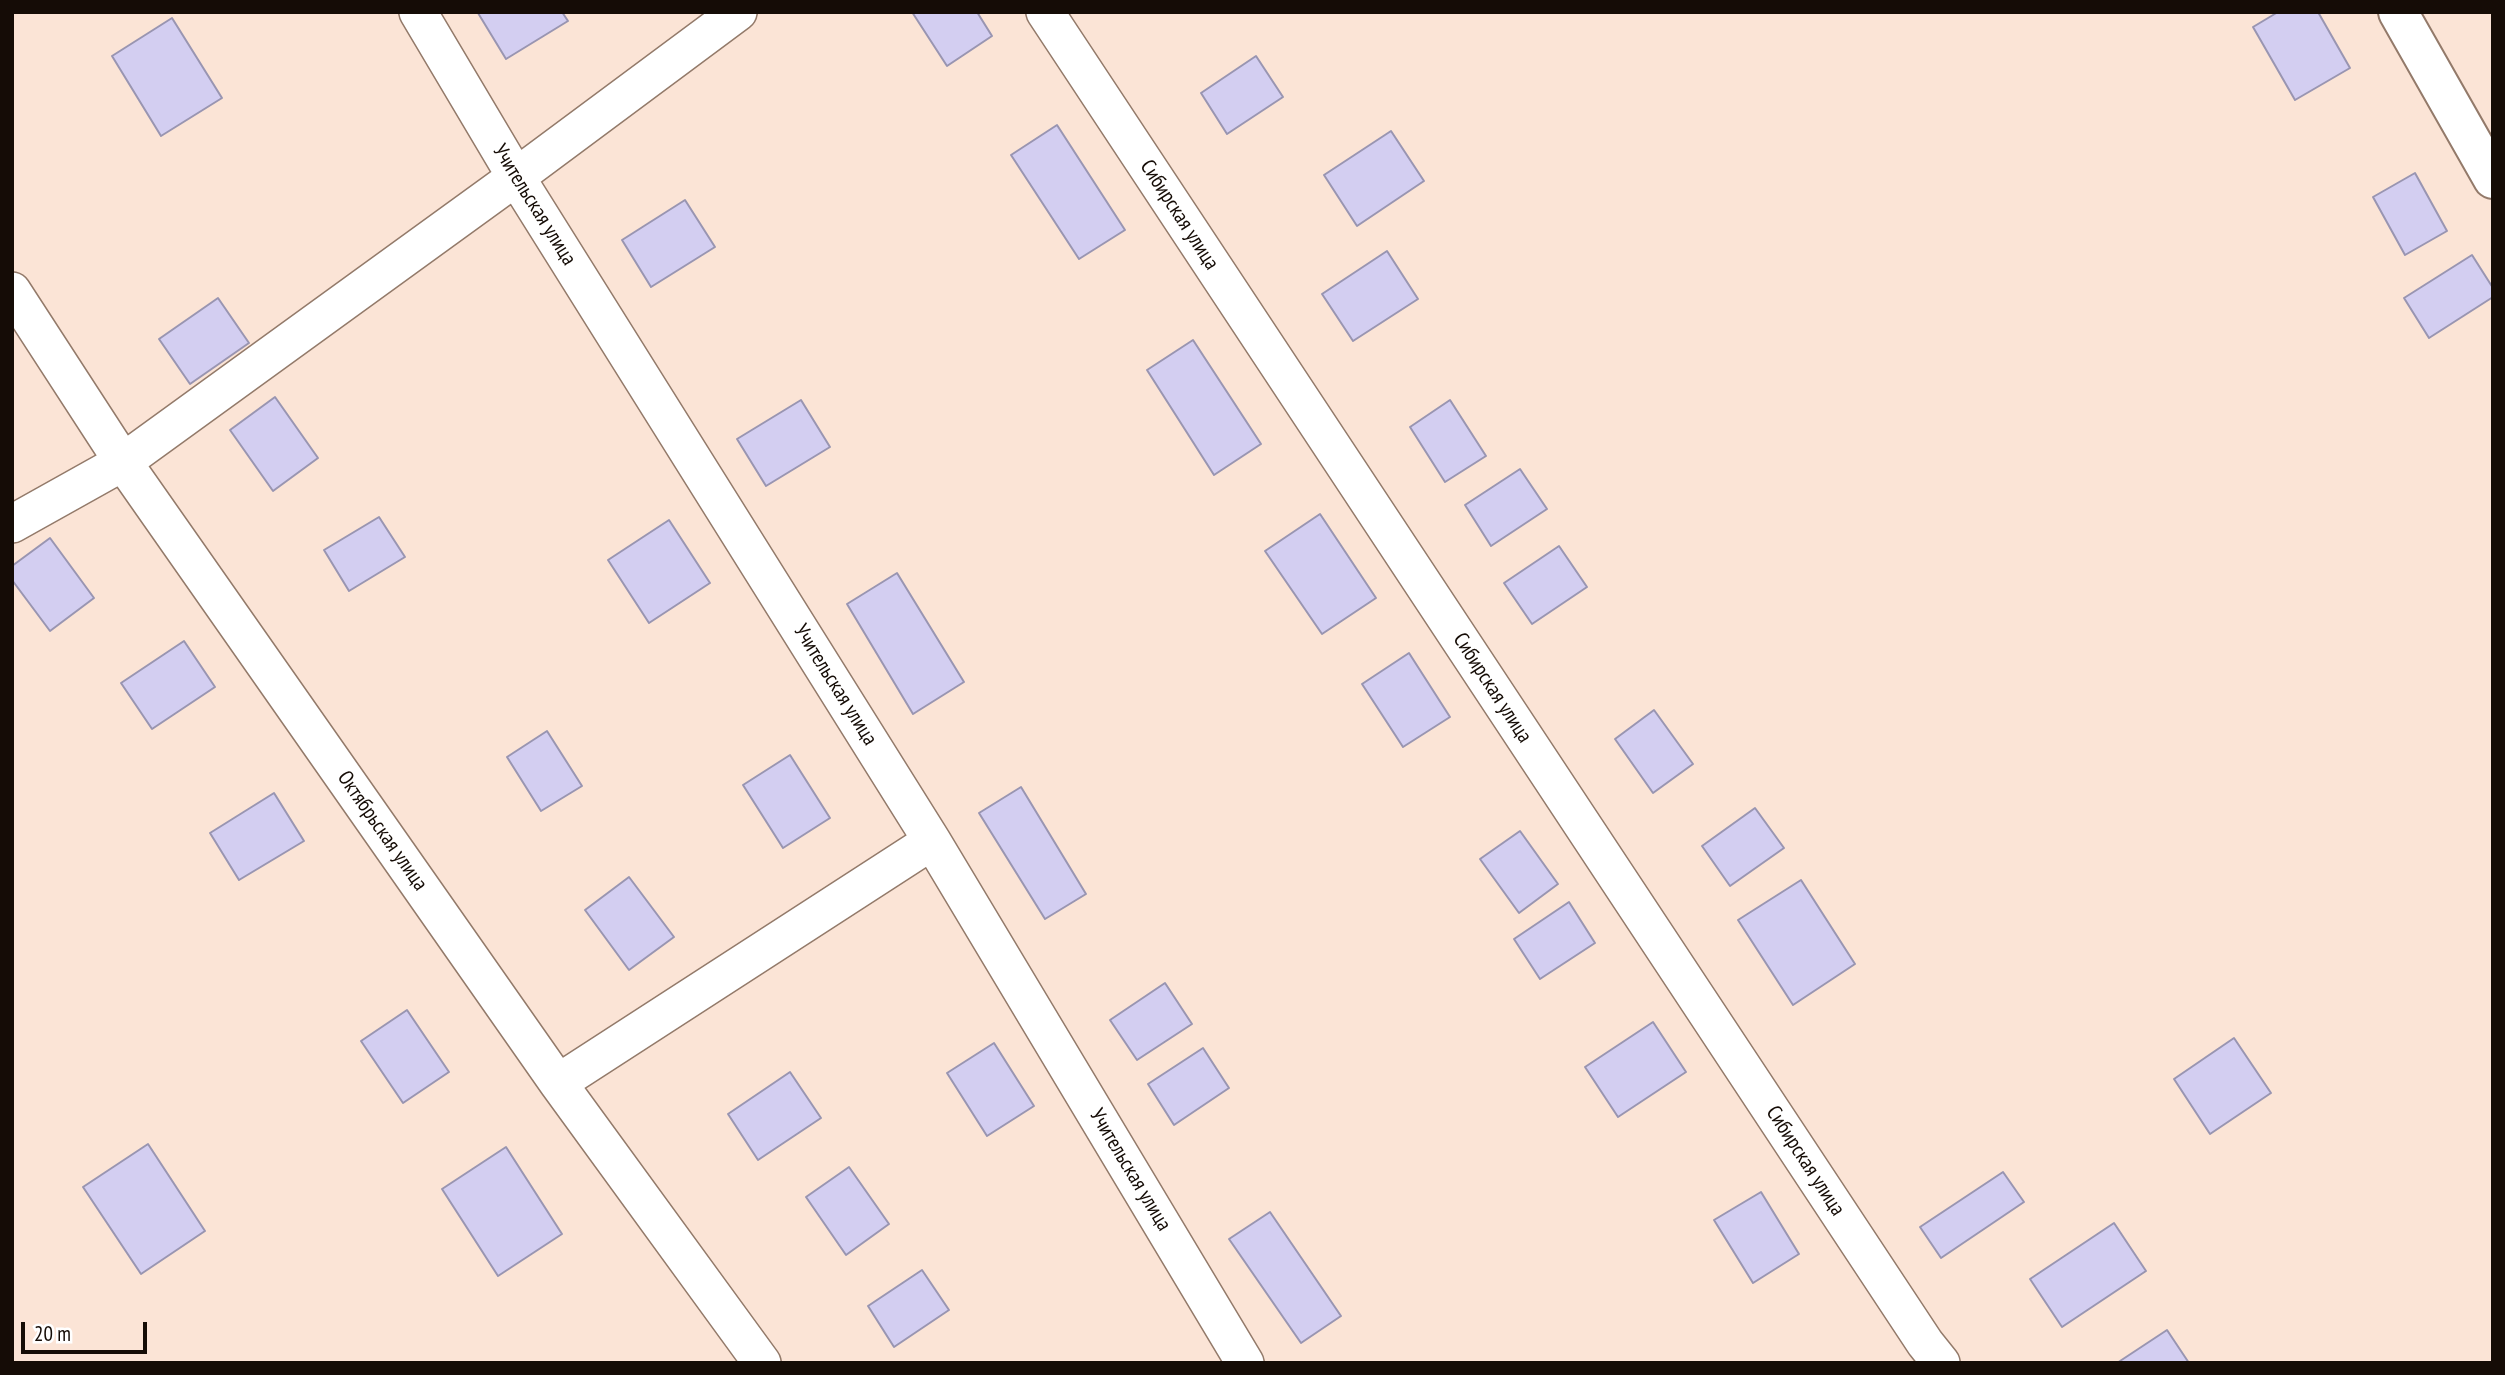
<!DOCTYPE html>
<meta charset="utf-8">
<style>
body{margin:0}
#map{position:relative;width:2505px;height:1375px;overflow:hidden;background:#fbe4d6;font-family:"PT Sans Narrow",sans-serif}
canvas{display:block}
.frame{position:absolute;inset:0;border:14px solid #150c06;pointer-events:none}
.scale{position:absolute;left:21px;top:1322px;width:126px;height:32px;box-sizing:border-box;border:4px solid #150c06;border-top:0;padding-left:9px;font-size:21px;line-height:24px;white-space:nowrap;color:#150c06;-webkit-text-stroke:5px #fff;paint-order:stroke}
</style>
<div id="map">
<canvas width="2505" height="1375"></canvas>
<div class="frame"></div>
<div class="scale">20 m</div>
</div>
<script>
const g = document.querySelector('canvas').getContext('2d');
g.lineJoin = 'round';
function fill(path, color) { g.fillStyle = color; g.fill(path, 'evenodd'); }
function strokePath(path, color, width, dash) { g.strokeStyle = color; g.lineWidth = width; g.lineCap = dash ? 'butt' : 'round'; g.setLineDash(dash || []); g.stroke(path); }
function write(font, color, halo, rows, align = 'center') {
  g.font = font + ' "PT Sans Narrow",sans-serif'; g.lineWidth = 5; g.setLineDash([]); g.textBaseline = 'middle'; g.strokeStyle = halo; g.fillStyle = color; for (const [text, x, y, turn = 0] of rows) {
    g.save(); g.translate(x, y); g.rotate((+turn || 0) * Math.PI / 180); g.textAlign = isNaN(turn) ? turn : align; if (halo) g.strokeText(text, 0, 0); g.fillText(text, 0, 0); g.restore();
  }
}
const building = new Path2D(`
 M562 12 568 21 506 59 478 13Z
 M912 12H977L992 36 947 66Z
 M2278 12H2318L2350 68 2295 100 2253 27Z
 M172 18 222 98 161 136 112 56Z
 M1256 56 1283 97 1227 134 1201 93Z
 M1057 125 1125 230 1079 259 1011 155Z
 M1391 131 1424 181 1357 226 1324 175Z
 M2415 173 2447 231 2405 255 2373 197Z
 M685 200 715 247 651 287 622 240Z
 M1387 251 1418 299 1353 341 1322 294Z
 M2472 255 2493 288V297L2429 338 2404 298Z
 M218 298 249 343 190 384 159 339Z
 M1193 340 1261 444 1214 475 1147 370Z
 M275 397 318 458 273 491 230 430Z
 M801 400 830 447 766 486 737 439Z
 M1450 400 1486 456 1445 482 1410 427Z
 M1520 469 1547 509 1491 546 1465 505Z
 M1320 514 1376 598 1322 634 1265 551Z
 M379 517 405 557 349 591 324 550Z
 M669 520 710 583 649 623 608 560Z
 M50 538 94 598 50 631 12 580V566Z
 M1559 546 1587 587 1532 624 1504 583Z
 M897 573 964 682 913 714 847 604Z
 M184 641 215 687 152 729 121 683Z
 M1409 653 1450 717 1403 747 1362 684Z
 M1654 710 1693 764 1653 793 1615 739Z
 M547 731 582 786 541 811 507 757Z
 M790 755 830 818 783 848 743 785Z
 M1021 787 1086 894 1045 919 979 813Z
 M274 793 304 841 239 880 210 833Z
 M1755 808 1784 848 1730 886 1702 846Z
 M1520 831 1558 884 1519 913 1480 859Z
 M629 877 674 937 629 970 585 910Z
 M1801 880 1855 964 1793 1005 1738 920Z
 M1569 902 1595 943 1540 979 1514 939Z
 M1165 983 1192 1024 1137 1060 1110 1020Z
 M407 1010 449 1072 403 1103 361 1041Z
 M1653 1022 1686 1072 1618 1117 1585 1067Z
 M2234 1038 2271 1093 2210 1134 2174 1079Z
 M994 1043 1034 1106 987 1136 947 1073Z
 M1203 1048 1229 1088 1174 1125 1148 1084Z
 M790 1072 821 1118 758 1160 728 1114Z
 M148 1144 205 1231 141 1274 83 1187Z
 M506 1147 562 1234 498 1276 442 1189Z
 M849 1167 889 1224 846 1255 806 1197Z
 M2003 1172 2024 1202 1941 1258 1920 1227Z
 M1761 1192 1799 1254 1753 1283 1714 1220Z
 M1270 1212 1341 1316 1301 1343 1229 1239Z
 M2114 1223 2146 1271 2062 1327 2030 1279Z
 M922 1270 949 1310 894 1347 868 1306Z
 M2167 1330 2189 1363H2117Z`);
fill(building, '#d3cef1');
strokePath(building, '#9995b1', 2);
const minor = new Path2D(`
 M418 12 516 177 932 841 1245 1363
 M1045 12 1925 1343 1941 1363
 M12 291 123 462 558 1083 762 1363
 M12 524 123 462 516 177 738 12
 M558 1083 932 841`);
const secondary = new Path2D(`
 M2398 12 2493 179`);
strokePath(minor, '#937a6a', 40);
strokePath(secondary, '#937a6a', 42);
strokePath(minor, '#fff', 37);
strokePath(secondary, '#fff', 38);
write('21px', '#150c06', '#fff', [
 ["Учительская улица",534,205,58],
 ["Сибирская улица",1179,215,57],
 ["Учительская улица",835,685,58],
 ["Сибирская улица",1492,688,57],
 ["Октябрьская улица",382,831,55],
 ["Сибирская улица",1805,1161,57],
 ["Учительская улица",1130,1170,59]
]);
</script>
